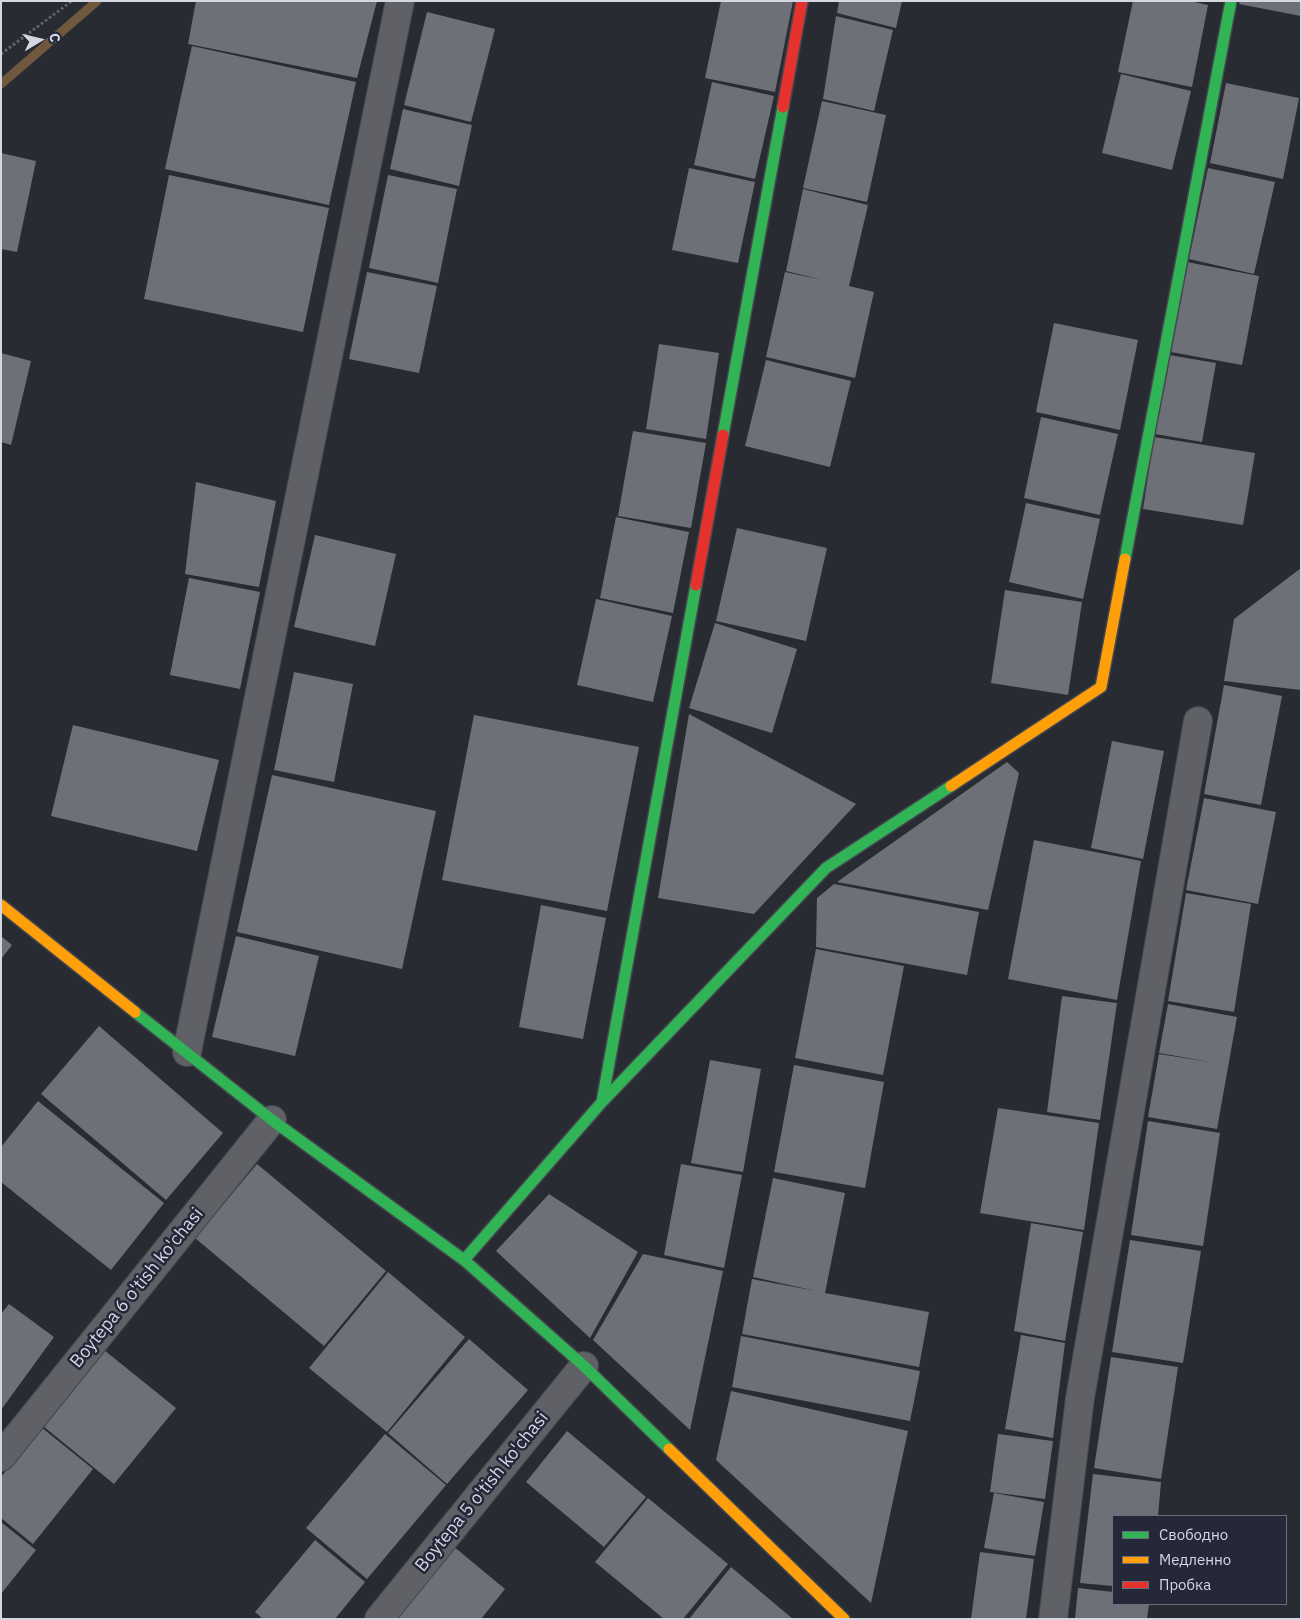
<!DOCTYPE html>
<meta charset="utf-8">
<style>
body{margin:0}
#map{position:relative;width:1302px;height:1620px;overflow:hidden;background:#292b33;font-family:"IBM Plex Sans",sans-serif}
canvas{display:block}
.frame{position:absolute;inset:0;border:2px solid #d4d7e2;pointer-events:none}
.legend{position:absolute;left:1112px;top:1515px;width:175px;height:90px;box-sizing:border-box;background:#242838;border:1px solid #6a6e7c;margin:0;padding:6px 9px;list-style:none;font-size:15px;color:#d4d7e2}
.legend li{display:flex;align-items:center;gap:10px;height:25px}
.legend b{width:25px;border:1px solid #6a6e7c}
.north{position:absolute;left:15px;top:15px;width:50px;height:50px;-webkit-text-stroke:4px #242838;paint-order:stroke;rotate:81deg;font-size:14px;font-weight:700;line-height:20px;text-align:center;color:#d4d7e2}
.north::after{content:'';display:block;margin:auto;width:18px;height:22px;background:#d4d7e2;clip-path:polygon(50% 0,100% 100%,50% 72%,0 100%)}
</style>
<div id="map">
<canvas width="1302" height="1620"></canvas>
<div class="frame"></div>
<ul class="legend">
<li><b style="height:6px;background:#30b455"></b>Свободно</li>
<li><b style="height:6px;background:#ff9f0a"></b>Медленно</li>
<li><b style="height:6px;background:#e5322d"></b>Пробка</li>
</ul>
<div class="north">С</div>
</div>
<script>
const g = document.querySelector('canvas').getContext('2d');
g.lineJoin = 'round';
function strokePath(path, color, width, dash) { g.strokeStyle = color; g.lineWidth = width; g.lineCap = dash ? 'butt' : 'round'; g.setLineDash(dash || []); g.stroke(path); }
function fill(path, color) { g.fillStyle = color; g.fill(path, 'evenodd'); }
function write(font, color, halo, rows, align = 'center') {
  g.font = font + ' "IBM Plex Sans",sans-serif'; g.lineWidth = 5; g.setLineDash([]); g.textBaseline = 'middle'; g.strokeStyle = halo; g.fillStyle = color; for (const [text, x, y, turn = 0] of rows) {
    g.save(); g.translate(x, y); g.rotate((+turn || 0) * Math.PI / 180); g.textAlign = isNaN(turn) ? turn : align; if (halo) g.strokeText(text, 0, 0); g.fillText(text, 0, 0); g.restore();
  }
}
strokePath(new Path2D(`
 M1 84 97 1`), '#70583e', 9);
fill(new Path2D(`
 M196 1H377L357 78 188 44Z
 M721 1H793L775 92 705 78Z
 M839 1H902L896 28 837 13Z
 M1133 1H1190L1208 5 1192 87 1118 72Z
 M1240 1H1301V16L1239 4Z
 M427 12 495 29 471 122 404 105Z
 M836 16 893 30 874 111 823 99Z
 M192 46 356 82 329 205 165 169Z
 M1121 74 1191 91 1172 170 1102 153Z
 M712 82 774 96 755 179 694 165Z
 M1226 83 1299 98 1283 179 1210 163Z
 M822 101 886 115 867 202 803 188Z
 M403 109 472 125 459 186 390 169Z
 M1 153 36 161 17 252 1 249Z
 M689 168 755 182 738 263 672 250Z
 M1208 168 1275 182 1254 274 1189 259Z
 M169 175 329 208 303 332 144 299Z
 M388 175 457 189 438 283 369 268Z
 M803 189 868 205 849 286 874 292 855 378 766 357 785 272 823 280 786 271Z
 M1187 262 1259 276 1242 365 1171 352Z
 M367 272 437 286 419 373 349 359Z
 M1054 323 1138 340 1120 430 1036 412Z
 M659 344 719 353 706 439 646 429Z
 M1 353 31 361 11 445 1 442Z
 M1169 355 1216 363 1202 442 1155 434Z
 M766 360 851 381 830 467 745 446Z
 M1041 417 1118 434 1100 515 1024 498Z
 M633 431 706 443 691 528 618 516Z
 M1154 437 1255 453 1243 525 1143 509Z
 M196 482 276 501 259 587 185 574Z
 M1026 503 1100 519 1083 599 1009 582Z
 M616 517 689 532 673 613 600 598Z
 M737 528 827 548 806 641 716 621Z
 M315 535 396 554 375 646 294 627Z
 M1301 568V690L1224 681 1234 619Z
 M189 578 260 592 240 689 170 675Z
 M1005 590 1082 602 1068 695 991 683Z
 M596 599 672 616 653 702 577 685Z
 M715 623 797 649 772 733 689 708Z
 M294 672 353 684 334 782 274 770Z
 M1224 685 1282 696 1261 805 1204 794Z
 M689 714 856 804 754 914 658 898Z
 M474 715 639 747 607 911 442 880Z
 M73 725 219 760 197 851 51 816Z
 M1112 741 1164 751 1143 859 1091 848Z
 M1007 762 1019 773 988 910 837 882Z
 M272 775 436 811 402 969 237 932Z
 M1204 798 1276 812 1258 904 1186 890Z
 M1034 840 1141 861 1117 1000 1008 979Z
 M834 884 979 912 967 975 816 947 817 898Z
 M1186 893 1251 904 1234 1012 1168 1001Z
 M541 905 606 918 583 1039 519 1027Z
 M1 936 12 945 1 959Z
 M236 936 319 956 295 1056 212 1037Z
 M816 949 904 966 883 1075 795 1058Z
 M1062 996 1117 1003 1100 1120 1047 1112Z
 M1168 1004 1237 1017 1217 1129 1148 1117 1159 1054 1216 1063 1159 1053Z
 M99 1026 223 1133 166 1200 41 1094Z
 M710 1060 761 1069 743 1172 691 1163Z
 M794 1065 884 1082 865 1188 774 1172Z
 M38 1101 164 1203 111 1270 1 1182V1147Z
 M998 1108 1099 1123 1084 1230 980 1213Z
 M1148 1121 1220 1133 1203 1246 1131 1235Z
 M257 1164 386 1271 324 1346 195 1238Z
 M681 1164 742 1175 724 1268 664 1255Z
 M773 1178 845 1193 825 1293 929 1312 919 1367 742 1334 752 1279 816 1291 753 1277Z
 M549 1194 638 1252 590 1338 496 1251Z
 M1031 1223 1083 1232 1065 1341 1014 1331Z
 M1130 1240 1201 1251 1183 1363 1112 1352Z
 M643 1254 723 1271 690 1430 593 1340Z
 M388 1272 465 1337 387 1432 309 1368Z
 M9 1304 54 1337 1 1410V1314Z
 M1021 1335 1065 1343 1053 1438 1005 1429Z
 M741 1336 920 1371 910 1421 732 1387Z
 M469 1339 528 1390 447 1484 388 1433Z
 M104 1350 176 1408 114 1484 43 1426Z
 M1111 1357 1178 1367 1161 1479 1094 1468Z
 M731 1391 908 1431 871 1603 716 1460Z
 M41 1427 93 1469 33 1544 1 1518V1477Z
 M567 1431 646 1497 604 1547 526 1482Z
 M385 1434 446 1485 367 1579 306 1528Z
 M998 1434 1053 1441 1045 1499 990 1492Z
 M1093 1474 1161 1482 1158 1516H1113V1586L1080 1583Z
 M994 1493 1044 1502 1035 1556 984 1548Z
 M648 1498 728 1564 683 1619H664L595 1562Z
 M1 1522 36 1550 1 1594Z
 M315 1540 365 1582 335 1619H263L255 1612Z
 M453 1546 505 1589 481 1619H392Z
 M980 1552 1034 1559 1026 1619H971Z
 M731 1567 793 1619H689Z
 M1078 1588 1113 1592V1604H1149L1147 1619H1075Z`), '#6e7078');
const street = new Path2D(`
 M187 1052 400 1
 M1 1457 272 1120
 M379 1619 584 1366
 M1053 1619 1080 1398 1198 721`);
const fast = new Path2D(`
 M723 435 783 107
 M1125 559 1231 1
 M135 1012 272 1120 464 1260 584 1366 669 1449
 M602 1102 696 585
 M464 1260 602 1102 826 868 951 786`);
const slow = new Path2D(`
 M951 786 1101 687 1125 559
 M1 905 135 1012
 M669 1449 844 1619`);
const jam = new Path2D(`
 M783 107 802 1
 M696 585 723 435`);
strokePath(street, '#45474f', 30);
strokePath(fast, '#45474f', 14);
strokePath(slow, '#45474f', 14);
strokePath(jam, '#45474f', 14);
strokePath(new Path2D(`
 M1 54 72 1`), '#62646a', 3, [2.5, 2.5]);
strokePath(street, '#5f6167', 28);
strokePath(fast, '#30b455', 11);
strokePath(slow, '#ff9f0a', 11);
strokePath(jam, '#e5322d', 11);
write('18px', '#d4d7e2', '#242838', [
 ["Boytepa 6 o'tish ko'chasi",137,1288,-51],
 ["Boytepa 5 o'tish ko'chasi",482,1492,-51]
]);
</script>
